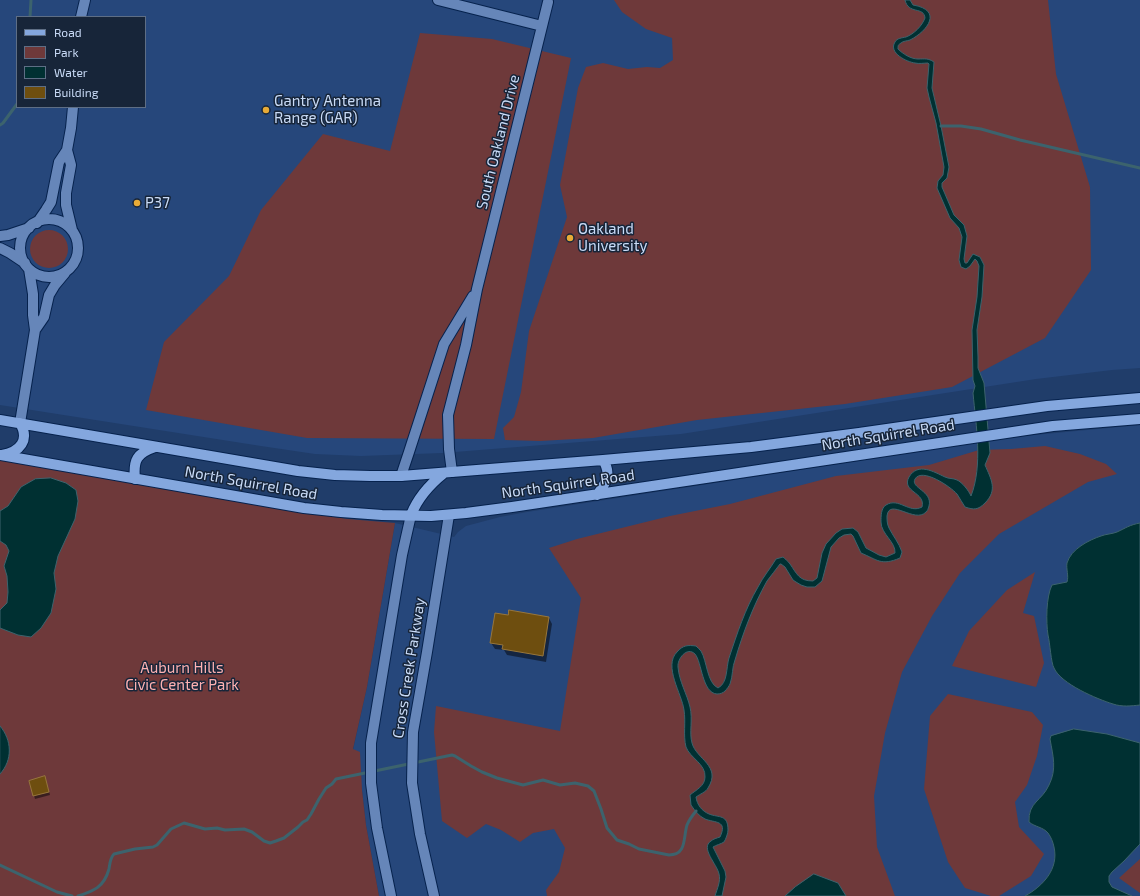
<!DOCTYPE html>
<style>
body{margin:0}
#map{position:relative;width:1140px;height:896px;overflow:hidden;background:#203d6a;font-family:"Exo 2",sans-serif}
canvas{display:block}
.legend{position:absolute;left:16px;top:16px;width:130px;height:92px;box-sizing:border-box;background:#172539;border:1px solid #5e6e85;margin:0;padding:5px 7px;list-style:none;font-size:12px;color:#c9dbf7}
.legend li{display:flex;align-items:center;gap:8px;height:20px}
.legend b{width:20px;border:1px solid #5e6e85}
</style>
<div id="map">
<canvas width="1140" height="896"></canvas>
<ul class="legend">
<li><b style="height:5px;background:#84a7de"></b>Road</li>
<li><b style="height:11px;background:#6e393a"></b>Park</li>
<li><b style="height:11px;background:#003032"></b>Water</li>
<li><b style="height:11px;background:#6e4e0f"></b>Building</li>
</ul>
</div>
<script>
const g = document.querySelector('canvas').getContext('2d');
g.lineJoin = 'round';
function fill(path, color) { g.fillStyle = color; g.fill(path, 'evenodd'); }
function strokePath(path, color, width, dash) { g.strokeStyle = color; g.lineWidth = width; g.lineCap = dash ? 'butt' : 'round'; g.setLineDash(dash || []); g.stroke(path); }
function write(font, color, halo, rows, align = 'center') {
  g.font = font + ' "Exo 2",sans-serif'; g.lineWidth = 3; g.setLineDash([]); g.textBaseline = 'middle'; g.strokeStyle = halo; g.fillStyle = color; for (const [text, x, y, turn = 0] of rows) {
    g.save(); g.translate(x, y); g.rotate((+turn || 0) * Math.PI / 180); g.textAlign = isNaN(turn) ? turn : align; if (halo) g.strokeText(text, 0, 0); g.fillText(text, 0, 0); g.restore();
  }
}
fill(new Path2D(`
 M0 0H1140V368L1112 370 1036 379 681 434 442 453 361 456 315 454 261 446 0 405ZM17 17H145V107H17Z
 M1140 425V896H379L366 825 362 790 353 750 367 687 395 523 454 537 458 532 466 526 500 517 527 512 1013 437Z`), '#26477b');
fill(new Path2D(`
 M614 0H1048L1056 74 1090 187 1091 270 1045 338 952 387 845 404 697 420 593 438 540 441 505 440 503 428 514 417 521 392 529 331 567 217 560 185 578 88 586 67 603 63 628 69 647 67 660 68 673 60 672 38 646 29 622 12Z
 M420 33 492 39 571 58 494 439 307 438 146 410 164 342 229 276 261 210 323 134 390 151Z
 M30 249a19 19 0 1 1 38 0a19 19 0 1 1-38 0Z
 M1045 446 1080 454 1106 464 1117 474 1088 482 999 534 960 573 932 616 902 672 885 733 874 796 877 847 895 896H547L546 890 559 872 565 848 554 829 533 833 520 842 501 830 486 824 467 838 442 821 434 732 436 706 560 731 581 598 549 548 577 539 670 516 730 504 836 476 929 465 979 450 1011 449Z
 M0 460 307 513 348 519 395 523 367 687 353 749 360 752 362 790 366 825 379 896H0Z
 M1035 572 1023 613 1034 616 1044 663 1036 687 952 666 969 631 1007 590Z
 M948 694 1032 712 1043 725 1037 756 1027 785 1015 802 1019 827 1044 854 1031 876 999 896H991L965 888 948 862 924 789 930 716Z
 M1140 859V893L1119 878Z`), '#6e393a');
const water = new Path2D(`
 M905 0H910L913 5C943 10 928 31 910 40 907 41 903 41 901 43 898 45 898 45 898 49 903 54 911 59 918 59 925 59 928 58 934 62L932 88 941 126 949 167 947 178 942 183V187L954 215 964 225 967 236 964 259 965 263H967L973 254 980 257 984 265 982 297 977 330 978 357V368L984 383 990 453 985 465C991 479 998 490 985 503 978 510 974 510 965 507 962 503 960 498 957 494 951 487 922 467 915 479 910 488 933 491 929 506 928 509 928 510 926 512 915 524 889 497 887 516 887 520 887 524 889 528 893 536 899 543 902 552L900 558C881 566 878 560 861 553L853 536 851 534 844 535 839 538 831 547 822 581 815 587H807L801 585 796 582 793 580 785 567 781 564H780C776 570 771 575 767 581 753 606 743 633 735 660 732 667 733 676 730 684 729 686 727 689 725 691 723 693 720 694 717 694 702 693 702 662 695 654 687 646 677 659 678 667 679 681 687 694 690 707 693 719 689 733 692 743 696 759 722 766 708 788 706 792 700 794 696 797 697 805 702 811 709 814 719 818 728 814 728 830 728 833 726 839 724 842 721 844 716 845 713 847L725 871 726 877 722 896H715C717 889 721 881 719 874 717 864 700 848 711 841 713 839 717 838 720 837 728 820 715 823 705 819 699 816 695 811 691 805L690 795C696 790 705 786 705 777 706 764 690 758 686 747 683 735 686 722 684 710 682 694 663 666 677 652 683 645 688 645 696 646 698 648 699 649 701 651 707 661 707 683 718 688 728 683 726 668 729 658 737 634 745 609 758 587 763 577 770 569 776 559L783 557C785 559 788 561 790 564 797 574 799 581 813 581L817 578 822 553 826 544 836 533 842 529 853 528 858 532 866 548 879 555 886 557 895 553C896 542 881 534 881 522 881 516 881 508 886 505 899 497 909 514 922 507 926 492 901 492 909 477 918 462 934 472 945 477 949 479 953 478 957 480 962 482 969 491 971 496 983 465 976 426 973 393L975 386 973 380 972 330 977 297 979 266 977 261 975 259 970 266 966 269 961 267 959 260 962 237 959 228 950 218 937 188 938 181 943 175 944 167 936 123 929 97 927 88 929 64 928 63C924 63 919 64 915 63 907 62 888 53 895 42 897 38 902 38 906 37 914 34 922 26 925 18 924 6 908 15 905 0Z
 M51 478 66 483 76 490 78 501 75 519 58 556 54 573 56 589 51 613 41 628 31 637 18 635 0 628V610L7 603 8 592 7 576 4 566 9 551 6 545 0 541V511L8 506 21 487 35 479Z
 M1140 523V705C1131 706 1122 707 1113 704 1097 699 1061 684 1054 668 1051 663 1050 643 1048 635 1046 622 1046 597 1052 585L1067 582C1069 576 1066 569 1067 563 1071 549 1089 540 1101 536 1106 534 1112 534 1117 532 1126 528 1129 525 1140 523Z
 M0 726C12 740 13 760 0 774Z
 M1074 729 1107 734 1140 743V844L1124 861 1112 872 1109 876V882L1112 887 1132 896H1025C1043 886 1059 869 1054 847 1053 842 1051 837 1048 833 1043 827 1035 827 1029 822 1028 802 1042 801 1049 785 1057 769 1053 756 1050 739L1051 736Z
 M814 874 838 883 846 896H785L795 887Z`);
fill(water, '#003032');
strokePath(water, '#3c636d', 1);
fill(new Path2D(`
 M549 618 552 624 546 662 507 655 504 650 495 649 491 643Z
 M45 778 50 795 35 799 30 781Z`), '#0007');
strokePath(new Path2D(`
 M30 17 31 0
 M0 125 3 123 17 104
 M941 126H961L981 129 1020 140 1140 168
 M0 865 57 892 72 896
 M78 896C94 891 104 887 109 869 110 863 110 858 114 854L135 849 153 847 157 845 171 829 184 823 205 829 217 828 225 830 244 829 252 832 264 841 270 843 276 841 284 838 298 827 303 822 307 820 311 814 319 799 326 788 332 784 336 779 452 755 455 756 471 766 482 772 497 778 523 785 543 780 560 785 575 783 588 786 594 791 601 809 607 828 617 840 629 844 639 849 669 855C687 855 683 838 687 825 689 820 692 816 696 811`), '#3c636d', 3);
const building = new Path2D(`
 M509 610 549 617 543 656 502 649 503 645 490 643 495 613 508 615Z
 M45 776 49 792 33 796 29 781Z`);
fill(building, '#6e4e0f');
strokePath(building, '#97763c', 1);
const minor = new Path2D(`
 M438 0 542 26
 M81 17 85 0
 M67 150 71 165 66 193V205L72 230
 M20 248a29 29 0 1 1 58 0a29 29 0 1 1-58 0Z
 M37 223 46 210 51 202 59 162 67 150 71 128 73 107
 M0 236 8 235 29 228
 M0 248 10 253 25 263
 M35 330 44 317 49 295 55 285 65 273
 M20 423 35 330 33 315V294L29 269
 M452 472 449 449 448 415 466 345 477 289 548 2
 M401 476 409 452 444 344 473 296
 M391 896 377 828 371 783V743L402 555 411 515
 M434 896 420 834 412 783 413 732 427 652 449 515`);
const major = new Path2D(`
 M0 420 298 471 335 475 370 476H401L603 460 751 447 859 433 1047 406 1140 398
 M0 455 304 508 341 512 382 515 431 516 466 513 512 507 1053 426 1140 419
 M2 455C20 452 30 440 20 423
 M135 479C133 460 137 453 155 447
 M597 495C606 483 612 474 603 460
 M411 515C418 497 429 485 444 473`);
strokePath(minor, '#06224d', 12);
strokePath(major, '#06224d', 12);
strokePath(minor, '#6686b9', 10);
strokePath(major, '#84a7de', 10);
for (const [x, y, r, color] of [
 [266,110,4,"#e8ab37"],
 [137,203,4,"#e8ab37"],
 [570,238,4,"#e8ab37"]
]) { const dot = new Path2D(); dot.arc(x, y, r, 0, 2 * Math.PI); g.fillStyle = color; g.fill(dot); strokePath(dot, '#172539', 1.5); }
write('15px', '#c9dbf7', '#172539', [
 ["Gantry Antenna",274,101],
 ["Range (GAR)",274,118],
 ["P37",145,203],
 ["Oakland",578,229],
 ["University",578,246]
], 'left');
write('15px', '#c9dbf7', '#172539', [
 ["South Oakland Drive",498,142,-76],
 ["North Squirrel Road",888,435,-9],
 ["North Squirrel Road",251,483,10],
 ["North Squirrel Road",568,484,-8],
 ["Cross Creek Parkway",409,668,-81]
]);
write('15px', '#feb1b2', '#172539', [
 ["Auburn Hills",182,668],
 ["Civic Center Park",182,685]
]);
</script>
